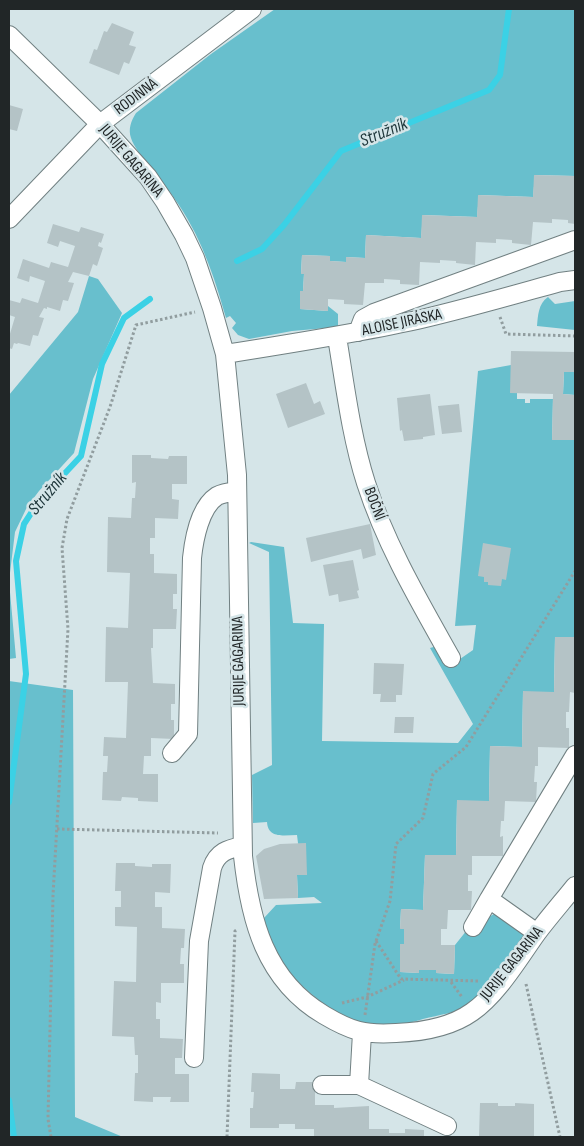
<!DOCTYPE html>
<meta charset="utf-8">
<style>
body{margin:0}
#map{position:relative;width:584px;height:1146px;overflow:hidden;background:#d5e5e8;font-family:"Sofia Sans Condensed",sans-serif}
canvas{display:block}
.frame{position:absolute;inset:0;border:10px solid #212627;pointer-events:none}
</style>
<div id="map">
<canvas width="584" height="1146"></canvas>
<div class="frame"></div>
</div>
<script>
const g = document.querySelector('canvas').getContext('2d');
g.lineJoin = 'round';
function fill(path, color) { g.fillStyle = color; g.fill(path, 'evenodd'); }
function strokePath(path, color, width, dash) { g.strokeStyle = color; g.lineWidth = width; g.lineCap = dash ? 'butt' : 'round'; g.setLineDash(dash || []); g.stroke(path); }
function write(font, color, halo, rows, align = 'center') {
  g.font = font + ' "Sofia Sans Condensed",sans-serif'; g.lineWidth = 5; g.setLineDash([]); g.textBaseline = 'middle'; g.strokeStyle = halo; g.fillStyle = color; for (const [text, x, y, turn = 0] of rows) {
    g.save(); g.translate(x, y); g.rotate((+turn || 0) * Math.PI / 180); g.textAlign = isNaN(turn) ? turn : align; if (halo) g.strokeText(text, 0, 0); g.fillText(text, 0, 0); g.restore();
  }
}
fill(new Path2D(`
 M275 9H575V176L535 175 533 197 479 195 477 217 423 215 421 238 366 235 365 258 346 257V262L330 261V256L302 255 301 273 304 274 303 291H300V309L328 311V306L338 314V327L292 331 249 339 238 335 232 328 236 323 230 316 226 318C214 275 200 234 174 198 164 182 136 154 131 138 128 129 131 121 136 113L211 54Z
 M89 276 98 279 122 313 93 379 74 453 39 491 27 507 15 532 9 581 16 658 9 659V395L78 312Z
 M548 297 555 304 575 301V330L537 326C538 316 538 304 548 297Z
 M511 365V393H517V399H525V403H530V399H553L552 440H575V637H555L554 692H523L522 747 490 746 489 801H457L456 855H425L423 910 401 909 400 928 404 929V944L400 945V972L419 973V970H436V973L454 974 455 945 467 930 494 914 499 913 524 932V940C508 961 492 989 470 1004 456 1013 439 1015 423 1019 406 1024 389 1028 371 1025 338 1021 289 981 275 951 270 941 267 929 264 918L276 905 322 903 314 897 298 898 297 875H307L298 843 297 835C284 835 268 839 267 822L253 823 252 775 272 765 269 552 249 543 251 542 284 547 293 623 324 624 322 741 458 743 473 724 430 648 437 646 460 659 473 650 476 625 455 626 478 371Z
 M564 372H575V395L563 394Z
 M9 681 73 690 75 1117 123 1137H9Z`), '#68bfcd');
strokePath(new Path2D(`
 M237 261 262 249 284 225 341 151 489 90 500 75 509 9
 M9 802 26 674 16 561 24 524 39 501 81 456 102 364 124 318 150 299
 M9 1100 14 1137`), '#3bd1e5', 6);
fill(new Path2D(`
 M112 23 134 32 129 45 136 47 129 64 124 62 119 75 89 63 94 49 97 50 104 31 107 32Z
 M9 105 23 109 17 131 9 129Z
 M534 175 575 176V224L568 223V220L552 219V223L533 222 531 245 512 243V240L496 239V243L476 242 475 265 456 263V261L440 260V263L420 262 419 285 400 284V280L384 279V283H365L363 305 344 304V300L328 299V311L300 309V291H303L304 274H301L302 255 330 256V261L346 262V257L365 258 366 235 421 238 422 215 477 217 478 195 533 197Z
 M53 224 79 232 81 227 104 234 101 243 99 242 98 246 103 248 97 266 93 264 89 276 73 272 68 282 74 283 68 301 63 300 60 311 47 307V309L44 308 39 317 44 318 38 336 33 335 30 346 18 343 17 344 14 343 12 349 9 348V337L15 317 9 315V300L20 303 22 298 38 303 45 281 30 276 29 282 17 278 23 259 49 268 51 262 68 267 75 246 60 241 58 247 47 243Z
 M511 351 575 352V372H564L563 394 575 395V440H552L553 394 510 393Z
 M306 383 314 404 320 401 325 414 288 428 276 394Z
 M430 394 435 435 423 437V439L404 441 402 430 400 431 397 398Z
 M459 404 462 432 442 434 438 406Z
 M132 455H151V458L168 459 169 456H187V484H172V499L179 500 178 519 155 518V538H150V554H154V573L177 574V594H173V609H177L176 629H153V648H151L153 683 175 684V704H171V720H174V739L151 738V756H144L143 774H158V802L138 801V798L122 797 121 801 102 800 103 772H107L108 756H103L104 737 126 738 128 682H105L106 627 128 628 130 573 107 572 108 517 131 518 132 498H135L136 482 132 483Z
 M370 524 376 555 363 559 361 549 311 562 306 538Z
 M483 543 511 548 506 580 502 579 501 586 488 585V582H484V577L478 576Z
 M353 560 359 590 357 591 359 598 339 602 338 594 329 596 323 565Z
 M555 637H575V693L570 692 569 712H566V728H569V748L538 747V766H535L534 782H537L536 802 505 801 504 821H501L500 837 503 836V856H472V875H468V891H472L471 910H448L447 929H441V945H455L454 974 436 973V970H419V973L400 972V944H404V929H400L401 909 423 910 425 855H456L457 800 489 801 490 746 522 747 523 691 554 692Z
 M374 663 404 664 402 695H396V702H380L381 694H373Z
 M395 717H414L413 733H394Z
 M306 843 307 875H297L298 898 264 899 256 856 264 849 280 844Z
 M116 863H135V866L152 867V864H171L170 893 155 892V907H162V928L185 929 184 948H181L180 964H184V983H161V1003L156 1002V1019H160V1038L183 1039 182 1058H175V1074H189V1102H170L171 1097H153V1102L134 1101 135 1073H138V1055H135L134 1037 112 1036 114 981 136 982 137 927 115 926V907H121V891H115Z
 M252 1073 280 1074V1089H295L296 1082H315V1105H334V1108L369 1106V1129H389V1133H405V1129L424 1130V1137H314V1129H295V1124H279V1128H250V1108H253L254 1092H251Z
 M480 1103H498V1106H515V1103L534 1104V1137H479Z`), '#b4c3c6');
const street = new Path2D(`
 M9 35 100 124 148 177 165 202 184 235 195 258 212 308 225 354 237 475 243 856C250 920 265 980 324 1015 351 1031 364 1035 396 1033 421 1032 451 1027 472 1012 498 994 519 958 537 933 549 917 563 901 575 886
 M9 219 100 124 252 9
 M358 332 363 319 374 313 575 240
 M337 337C345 385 351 436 366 483 386 545 419 601 451 658
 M225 354C289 344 353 334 417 320 465 309 513 295 560 282L575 280
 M172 753 188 734 192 558C194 539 200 507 217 496 223 493 230 492 237 491
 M473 927 489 899
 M537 933 489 899 575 755
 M362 1033 359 1085 447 1126
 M194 1058 199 941 212 868C217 852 228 849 242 846
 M322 1085H359`);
strokePath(street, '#718082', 20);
strokePath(new Path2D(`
 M500 317 506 334 575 336
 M57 829 218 833
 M376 941 401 979 478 981
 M451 982 462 997
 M526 984 560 1137
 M342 1003 367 997 404 980
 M365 1015 375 944 390 901 396 844 423 818 433 774 466 747 575 571
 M51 1137 48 1119 53 895 68 629 62 548 67 519 110 407 136 325 195 312
 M227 1137 235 931 238 929`), '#919d9f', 3, [2.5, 2.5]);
strokePath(street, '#fff', 18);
write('16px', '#212627', '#d5e5e8', [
 ["RODINNÁ",136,97,-37],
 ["JURIJE GAGARINA",131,161,50],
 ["ALOISE JIRÁSKA",402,323,-12],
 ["BOČNÍ",374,504,69],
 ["JURIJE GAGARINA",239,661,-91],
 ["JURIJE GAGARINA",512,964,-51]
]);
write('italic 18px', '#20383c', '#d5e5e8', [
 ["Stružník",384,133,-22],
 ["Stružník",48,494,-50]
]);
</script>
